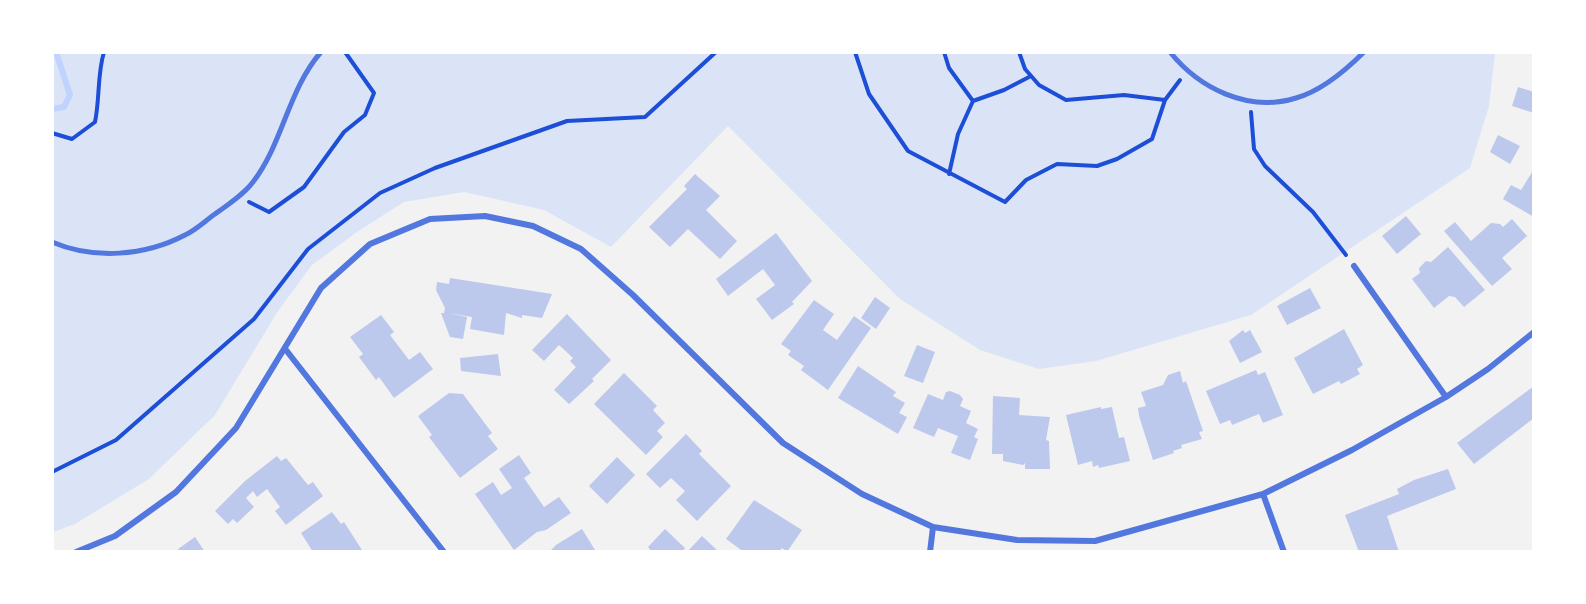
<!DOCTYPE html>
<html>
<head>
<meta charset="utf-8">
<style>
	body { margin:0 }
	#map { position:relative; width:1586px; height:604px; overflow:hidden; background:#f2f2f2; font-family:"Sofia Sans Condensed",sans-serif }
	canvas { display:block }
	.frame { position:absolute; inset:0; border:54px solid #fff; pointer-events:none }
</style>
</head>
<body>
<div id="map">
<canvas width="1586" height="604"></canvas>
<div class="frame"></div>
</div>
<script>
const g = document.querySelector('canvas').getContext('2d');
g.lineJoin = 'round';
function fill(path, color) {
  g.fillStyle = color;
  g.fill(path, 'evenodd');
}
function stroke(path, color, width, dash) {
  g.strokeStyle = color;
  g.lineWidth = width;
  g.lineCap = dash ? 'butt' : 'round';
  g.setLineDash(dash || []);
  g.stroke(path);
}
const green = new Path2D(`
	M53,53H1495L1489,106L1470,168L1251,315L1096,361L1039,369L980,350L900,299L728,126L611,247L544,210L464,192L404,202L357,232L312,265L278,311L215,415L149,479L75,524L53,532Z`);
const stream = new Path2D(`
	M52,109L64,107L70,95L56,52`);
const building = new Path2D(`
	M1518,87L1534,92V113L1512,106Z
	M1498,135L1520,146L1510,164L1490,152Z
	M1534,169V217L1503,199L1511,185L1521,190Z
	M695,174L720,196L706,210L737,241L720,259L688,229L670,247L649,227L687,189L684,186Z
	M1406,216L1421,234L1397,254L1382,236Z
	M1512,219L1527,236L1502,258L1512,269L1492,286L1444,231L1455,222L1471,241L1491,223L1500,224L1503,227Z
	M776,233L812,281L792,302L794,304L772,320L756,299L775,285L763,269L728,296L716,279Z
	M1448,247L1485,290L1464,307L1455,297L1449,296L1434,308L1412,279L1420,273L1419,268L1426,261L1431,262Z
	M450,278L552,294L542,318L522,315V318L506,313L504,335L470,329L472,317L448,313L467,317L463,339L450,337L441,313H444L445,308L436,290L437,282L449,284Z
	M1310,288L1321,308L1287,325L1277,306Z
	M875,297L890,308L876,329L861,318Z
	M814,300L834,314L823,330L837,340L854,316L871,328L828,390L801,370L804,366L788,355L791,351L781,344Z
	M567,314L611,360L592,379L594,381L569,404L554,390L576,367L570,361L573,358L559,345L544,361L532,350Z
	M381,315L394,332L390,335L409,360L420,352L433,369L394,398L379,377L376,380L359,357L363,354L350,337Z
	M1344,329L1363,365L1357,369L1360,374L1341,384L1339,381L1313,394L1294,358Z
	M1243,330L1245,333L1250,330L1262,352L1240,363L1229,341Z
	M917,345L935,352L923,383L904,376Z
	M498,354L501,376L461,371L460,358Z
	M858,366L896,392L893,396L905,403L899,413L907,417L898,434L838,398Z
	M1256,370L1258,375L1265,372L1283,415L1263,423L1259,414L1232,425L1230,420L1220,424L1206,391Z
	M1180,371L1183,383L1186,381L1203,431L1199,432L1202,439L1181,445L1182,448L1173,451L1174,453L1153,460L1139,416L1138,408L1146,406L1141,392L1163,385L1168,375Z
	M624,373L657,406L653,410L665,423L657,431L663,437L646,455L594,404Z
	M1534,386V418L1474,464L1457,443Z
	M950,391L960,395L963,399L960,406L971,411L966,423L978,429L974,437L978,439L970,460L951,453L958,436L938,428L934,437L913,428L928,394L943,400L946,392Z
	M449,393L463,394L492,433L488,436L498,449L460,478L429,437L432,435L418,416Z
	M993,396L1020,398L1019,415L1050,417L1046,440L1049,441L1050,469H1025V463L1023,465L1003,461V454H992Z
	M1101,407V409L1112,407L1119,438L1124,437L1130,461L1099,468L1098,465L1093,467L1092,461L1078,465L1066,415Z
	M686,434L702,451L699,454L731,486L697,521L676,500L685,491L671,478L660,488L646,474Z
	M519,455L531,473L524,478L544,507L559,497L571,513L546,530L537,532L514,550L475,494L493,482L501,495L512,488L499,469Z
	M277,456L281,461L286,458L308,485L313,482L323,496L286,525L275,511L280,507L267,489L257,497L253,491L246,498L254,507L237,523L233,519L228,524L215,511L245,481Z
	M617,457L635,475L607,504L589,486Z
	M1448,469L1456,489L1387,516L1399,552H1359L1345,515L1399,494L1397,489L1414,480Z
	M754,500L802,530L787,552L782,548L779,552H744L726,539Z
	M332,512L341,524L344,522L362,550L313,552L301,533Z
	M582,529L595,550L549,552L556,545Z
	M665,529L685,548L682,552H652L648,547Z
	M702,536L719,552H687Z
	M195,537L205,552H180L178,549Z`);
const path = new Path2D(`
	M855,52L869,94L908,151L1005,202L1026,180L1057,164L1097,166L1117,159L1152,139L1165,100L1180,80
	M944,52L949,68L973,101L1004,90L1031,76
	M1019,52L1025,69L1039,85L1066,100L1124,95L1165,100
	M1251,112L1254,149L1265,166L1313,212L1346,255
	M52,133L72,139L95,122C100,98 97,75 104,52
	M949,174L958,134L973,101
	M249,202L269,212L304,187L344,132L365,115L374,93L345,52
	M52,472L116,440L254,319L308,249L380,193L435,168L567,121L645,117L716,52`);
const pedestrian = new Path2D(`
	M1170,52C1199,88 1248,113 1296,98C1321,91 1346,70 1364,52
	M52,242C94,260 145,256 185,235C196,230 205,221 215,214C228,205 244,194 253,182C283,143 288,90 321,52`);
const minor = new Path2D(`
	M1354,266L1446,397
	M286,350L444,552
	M1263,494L1284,552
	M76,552L115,536L176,492L236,428L321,288L370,244L430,219L485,216L533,226L581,249L633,295L783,443L862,494L933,527L1017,540L1095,541L1263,494L1352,450L1446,397L1488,369L1534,332
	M930,552L933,527`);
fill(green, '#dbe4f7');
stroke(stream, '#bfd3fe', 6);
fill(building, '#bdc9ec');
stroke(path, '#1d4ed8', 4);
stroke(pedestrian, '#5277de', 5);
stroke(minor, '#5277de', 6);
</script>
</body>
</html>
